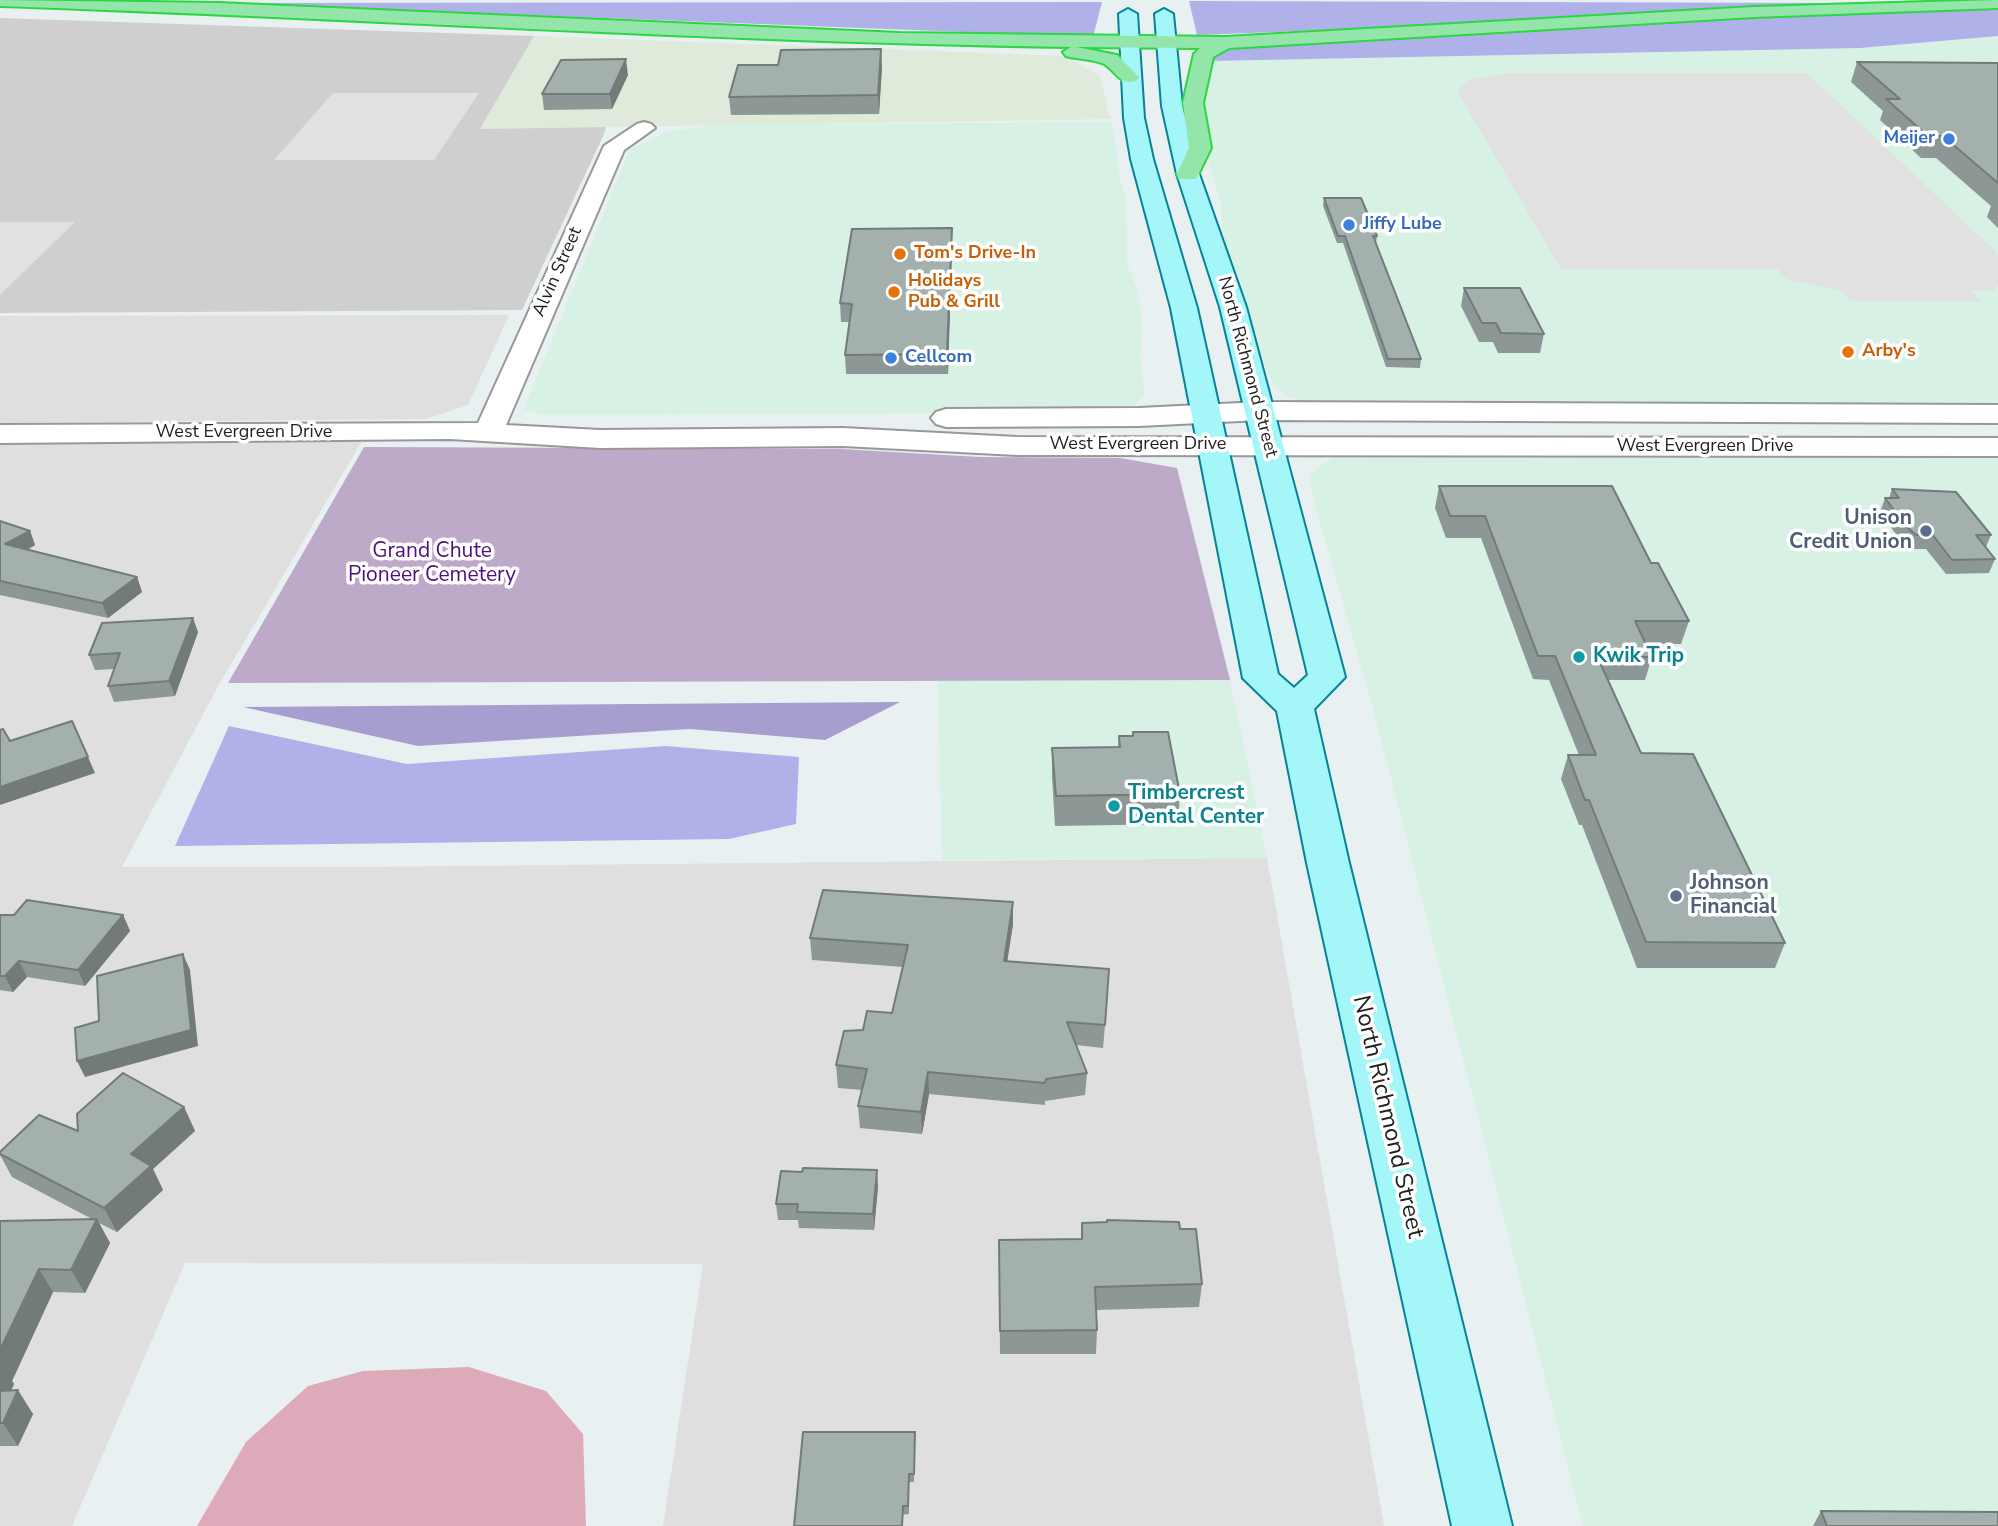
<!DOCTYPE html>
<html>
<head>
<meta charset="utf-8">
<style>
	body { margin:0 }
	canvas { display:block; background:#e8f0f1 }
</style>
</head>
<body>
<canvas width="1998" height="1526"></canvas>
<script>
const g = document.querySelector('canvas').getContext('2d');
g.lineJoin = 'round';
function fill(path, color) {
  g.fillStyle = color;
  g.fill(path, 'evenodd');
}
function stroke(path, color, width, dash) {
  g.strokeStyle = color;
  g.lineWidth = width;
  g.lineCap = dash ? 'butt' : 'round';
  g.setLineDash(dash || []);
  g.stroke(path);
}
function label(font, color, halo, rows, align = 'center') {
  g.font = font + ' "Nunito Sans",sans-serif';
  g.lineWidth = 7;
  g.setLineDash([]);
  g.textBaseline = 'middle';
  g.strokeStyle = halo;
  g.fillStyle = color;
  for (const [text, x, y, turn = 0] of rows) {
    g.save();
    g.translate(x, y);
    g.rotate((+turn || 0) * Math.PI / 180);
    g.textAlign = isNaN(turn) ? turn : align;
    if (halo) g.strokeText(text, 0, 0);
    g.fillText(text, 0, 0);
    g.restore();
  }
}
const residential = new Path2D(`
	M509,315L468,405L426,419L0,423V316Z
	M313,439L362,441L217,688L122,867H354L1267,858L1384,1526H663L703,1264L185,1263L72,1526H0V441Z`);
const commercial = new Path2D(`
	M1998,36V408L1315,403L1285,396L1277,389L1267,372L1254,337L1222,231L1221,204L1206,153L1199,110L1210,61L1860,48Z
	M1112,122L1120,179L1126,199L1127,264L1139,295L1142,330L1140,359L1145,395L1131,409L997,413L543,415L524,409L630,149L669,131L716,125Z
	M1430,453L1998,458V1526H1583L1374,712L1310,487L1311,475L1320,465L1335,458Z
	M1230,680L1267,858L942,860L938,681Z`);
const industrial = new Path2D(`
	M534,36L1065,56L1100,76L1110,119L480,129Z`);
const religious = new Path2D(`
	M0,18L534,36L480,129L606,127L604,134L522,310L0,313Z`);
const grass = new Path2D(`
	M1189,1L1832,3L1484,24L1197,35Z
	M1102,2L1093,37L218,3Z
	M1998,9V36L1860,48L1210,61L1214,54L1226,48L1870,12Z
	M229,726L407,764L666,746L799,757L796,824L729,839L175,846Z`);
const forest = new Path2D(`
	M900,702L825,740L690,729L418,746L243,707Z`);
const cemetery = new Path2D(`
	M364,447L841,449L980,457L1120,458L1177,468L1230,680L228,683Z`);
const parking = new Path2D(`
	M1510,73H1807L1995,251L1998,256V286L1992,291H1971L1981,301H1851L1841,291L1786,279L1777,269H1561L1457,91L1470,79Z
	M333,93H479L434,160H274Z
	M0,222H75L0,295Z`);
const water = new Path2D(`
	M469,1367L546,1391L583,1434L586,1526H197L246,1442L308,1386L363,1371Z`);
const minor = new Path2D(`
	M644,122L651,124L655,128L624,150L506,425L600,430L843,428L1017,437L1998,438V456L1017,455L843,446L600,448L450,439L0,443V425L478,423L604,146L637,124Z
	M1260,402L1998,405V423L1260,420L1139,426L946,427L936,424L931,418L936,412L946,409L1139,408Z`);
const major = new Path2D(`
	M1128,9L1137,14L1144,118L1153,159L1197,308L1278,674L1294,688L1308,675L1220,307L1177,174L1162,106L1155,14L1164,9L1173,14L1182,106L1199,174L1246,307L1345,677L1314,709L1349,863L1512,1526H1452L1307,863L1277,711L1243,678L1171,308L1131,159L1124,118L1119,14Z`);
const highway = new Path2D(`
	M0,0L218,3L900,33L1225,37L1754,7L1998,0V8L1754,17L1229,48L1213,57L1203,103L1211,148L1196,179H1180L1177,174L1189,148L1183,103L1194,54L1200,48L1076,47L1117,55L1139,77L1136,81C1118,86 1116,69 1102,63C1091,59 1077,59 1066,56L1063,52L1071,47C714,42 357,18 0,6Z`);
const wall = new Path2D(`
	M1857,62L1998,63V228L1987,217L1991,206L1936,158H1921L1880,120L1883,111L1851,82Z
	M882,67L879,114L731,115L729,97Z
	M628,75L612,109L544,110L542,94Z
	M1324,198L1377,236L1376,243L1421,359L1420,368L1386,367L1343,243H1337L1323,206Z
	M952,228L948,374H846L845,355L849,322H841L840,303Z
	M1464,288L1544,334L1540,353H1498L1493,342H1479L1461,306Z
	M1439,486L1651,563L1689,621L1681,644H1646L1652,657L1645,680H1607L1641,753L1785,943L1775,968H1637L1582,825H1579L1561,779L1568,755H1579L1549,680L1533,679L1481,538H1446L1435,508Z
	M1892,489L1991,535L1986,547L1995,559L1989,573L1946,574L1926,549H1910L1900,540L1880,512L1885,498H1889Z
	M0,521L30,531L35,545L27,550L137,577L142,592L108,618L0,595Z
	M198,632L175,696L114,702L108,686L114,669L95,670L89,655Z
	M1133,732L1180,794L1178,824L1055,826L1052,777V748L1118,747L1119,736H1132Z
	M1013,902V924L1007,961L1108,991L1103,1048L1076,1045L1087,1073L1085,1095L1045,1101V1105L929,1094L922,1134L860,1128L858,1106L862,1090L838,1088L836,1065L863,1030L892,1013L903,967L812,960L810,938Z
	M0,915H123L130,931L85,986L27,977L13,992L0,990Z
	M184,1107L195,1131L153,1169L163,1190L117,1232L99,1223L110,1243L85,1293L53,1292L12,1381L14,1384L11,1390L33,1414L18,1446H0V1221L92,1219L12,1177L0,1155V1152L78,1131Z
	M878,1186L874,1230L799,1228L798,1220H778L776,1204Z
	M1082,1223L1180,1229L1202,1284L1199,1307L1096,1310L1097,1330L1096,1354H1000L999,1240L1081,1239Z
	M915,1432L914,1482H909V1514L794,1526Z
	M1821,1511L1998,1526H1813Z`);
const shadedWall = new Path2D(`
	M881,49L882,67L879,114L878,95Z
	M626,59L628,75L612,109L610,94Z
	M952,228V246L948,374L947,354Z
	M30,531L35,545L11,559L5,544Z
	M137,577L142,592L108,618L102,603Z
	M193,618L198,632L175,696L169,681Z
	M88,757L95,773L0,805V787Z
	M1013,902V924L1004,983V961Z
	M123,915L130,931L85,986L78,970Z
	M183,954L190,970L198,1046L85,1077L77,1061Z
	M19,961L27,977L13,992L5,976Z
	M928,1072L929,1094L922,1134L921,1112Z
	M184,1107L195,1131L153,1169L163,1190L117,1232L104,1208L131,1154Z
	M877,1170L878,1186L874,1230L873,1214Z
	M97,1219L110,1243L85,1293L71,1270Z
	M39,1269L53,1292L12,1381L14,1384L0,1414V1350Z
	M18,1390L33,1414L18,1446L3,1423Z`);
const building = new Path2D(`
	M881,49L878,95L729,97L738,65H778L781,50Z
	M626,59L610,94H542L561,60Z
	M1857,62L1998,63V183L1943,136H1928L1886,99H1900Z
	M1324,198H1361L1377,236H1373L1421,359H1388L1345,236H1338Z
	M952,228L947,354L845,355L852,304L840,303L852,229Z
	M1464,288H1520L1544,334L1501,333L1496,323H1482Z
	M1439,486H1612L1651,563H1658L1689,621H1635L1652,657L1597,656L1641,753L1693,754L1785,943L1646,942L1589,800H1585L1568,755H1596L1555,656H1538L1485,516H1450Z
	M1892,489L1956,492L1991,535H1976L1995,559L1952,560L1932,534L1916,535L1906,526L1885,498H1899Z
	M0,521L30,531L5,544L137,577L102,603L0,581Z
	M193,618L169,681L108,686L120,653L89,655L102,623Z
	M72,721L88,757L0,787V730L3,729L10,741Z
	M1133,732H1168L1180,794L1056,796L1052,748L1120,747L1119,736H1133Z
	M823,890L1013,902L1004,961L1109,969L1105,1025L1067,1022L1087,1073L1046,1079L1045,1083L928,1072L921,1112L858,1106L867,1069L836,1065L844,1031L863,1030L867,1011L892,1013L908,945L810,938Z
	M27,900L123,915L78,970L19,961L5,976H0V915H14Z
	M183,954L191,1030L77,1061L75,1028L99,1021L97,976Z
	M123,1073L184,1107L131,1154L151,1166L104,1208L0,1154V1152L39,1115L78,1131L77,1114Z
	M803,1168L877,1170L873,1214L797,1212L798,1204H776L781,1171L802,1172Z
	M97,1219L71,1270L39,1269L0,1350V1221Z
	M1107,1220L1179,1222L1180,1229H1196L1202,1284L1095,1287L1097,1330L1000,1331L999,1240L1082,1239V1223L1107,1222Z
	M18,1390L3,1423H0V1391Z
	M803,1432H915L914,1474H909L908,1506H903L902,1526H794Z
	M1821,1511L1998,1512V1526H1827Z`);
const markers = [
	[1949,139,7,"#3f7fe0"],
	[1349,225,7,"#3f7fe0"],
	[900,254,7,"#e8710a"],
	[894,292,7,"#e8710a"],
	[1848,352,7,"#e8710a"],
	[891,358,7,"#3f7fe0"],
	[1926,531,7,"#5c6f8a"],
	[1579,657,7,"#0f9aa8"],
	[1114,806,7,"#0f9aa8"],
	[1676,896,7,"#5c6f8a"]
];
const farShopnames = [
	["Meijer",1935,139,"right"],
	["Jiffy Lube",1363,225],
	["Cellcom",905,358]
];
const farFoodnames = [
	["Tom's Drive-In",914,254],
	["Holidays",908,282],
	["Pub & Grill",908,303],
	["Arby's",1862,352]
];
const farStreetnames = [
	["Alvin Street",558,272,-66],
	["North Richmond Street",1247,367,75],
	["West Evergreen Drive",244,433],
	["West Evergreen Drive",1138,445],
	["West Evergreen Drive",1705,447]
];
const serviceNames = [
	["Unison",1912,519],
	["Credit Union",1912,543],
	["Johnson",1690,884,"left"],
	["Financial",1690,908,"left"]
];
const parkNames = [
	["Grand Chute",432,552],
	["Pioneer Cemetery",432,576]
];
const cultureNames = [
	["Kwik Trip",1593,657],
	["Timbercrest",1128,794],
	["Dental Center",1128,818]
];
const nearStreetnames = [
	["North Richmond Street",1387,1117,77]
];
fill(residential, '#dedfde');
fill(commercial, '#d8f1e5');
fill(industrial, '#dfeada');
fill(religious, '#cfcfcf');
fill(grass, '#b0b1e9');
fill(forest, '#a69ecf');
fill(cemetery, '#bdaac9');
fill(parking, '#e1e1e1');
fill(water, '#ddaab9');
stroke(minor, '#989898', 4);
stroke(major, '#058499', 4);
stroke(highway, '#2dd643', 4);
fill(minor, '#fff');
fill(major, '#a4f6f9');
fill(highway, '#93e5aa');
fill(wall, '#8c9796');
fill(shadedWall, '#727b7a');
fill(building, '#a3b0ae');
stroke(building, '#727b7a', 2);
for (const [x, y, r, color] of markers) {
  const dot = new Path2D();
  dot.arc(x, y, r, 0, 2 * Math.PI);
  g.fillStyle = color;
  g.fill(dot);
  stroke(dot, '#fff', 2.5);
}
label('bold 18px', '#366cbe', '#fff', farShopnames, 'left');
label('bold 18px', '#c56008', '#fff', farFoodnames, 'left');
label('18px', '#212121', '#fff', farStreetnames);
label('bold 21px', '#4e5e75', '#fff', serviceNames, 'right');
label('21px', '#4d0f7e', '#fff', parkNames);
label('bold 21px', '#0d838f', '#fff', cultureNames, 'left');
label('24px', '#212121', '#fff', nearStreetnames);
</script>
</body>
</html>
